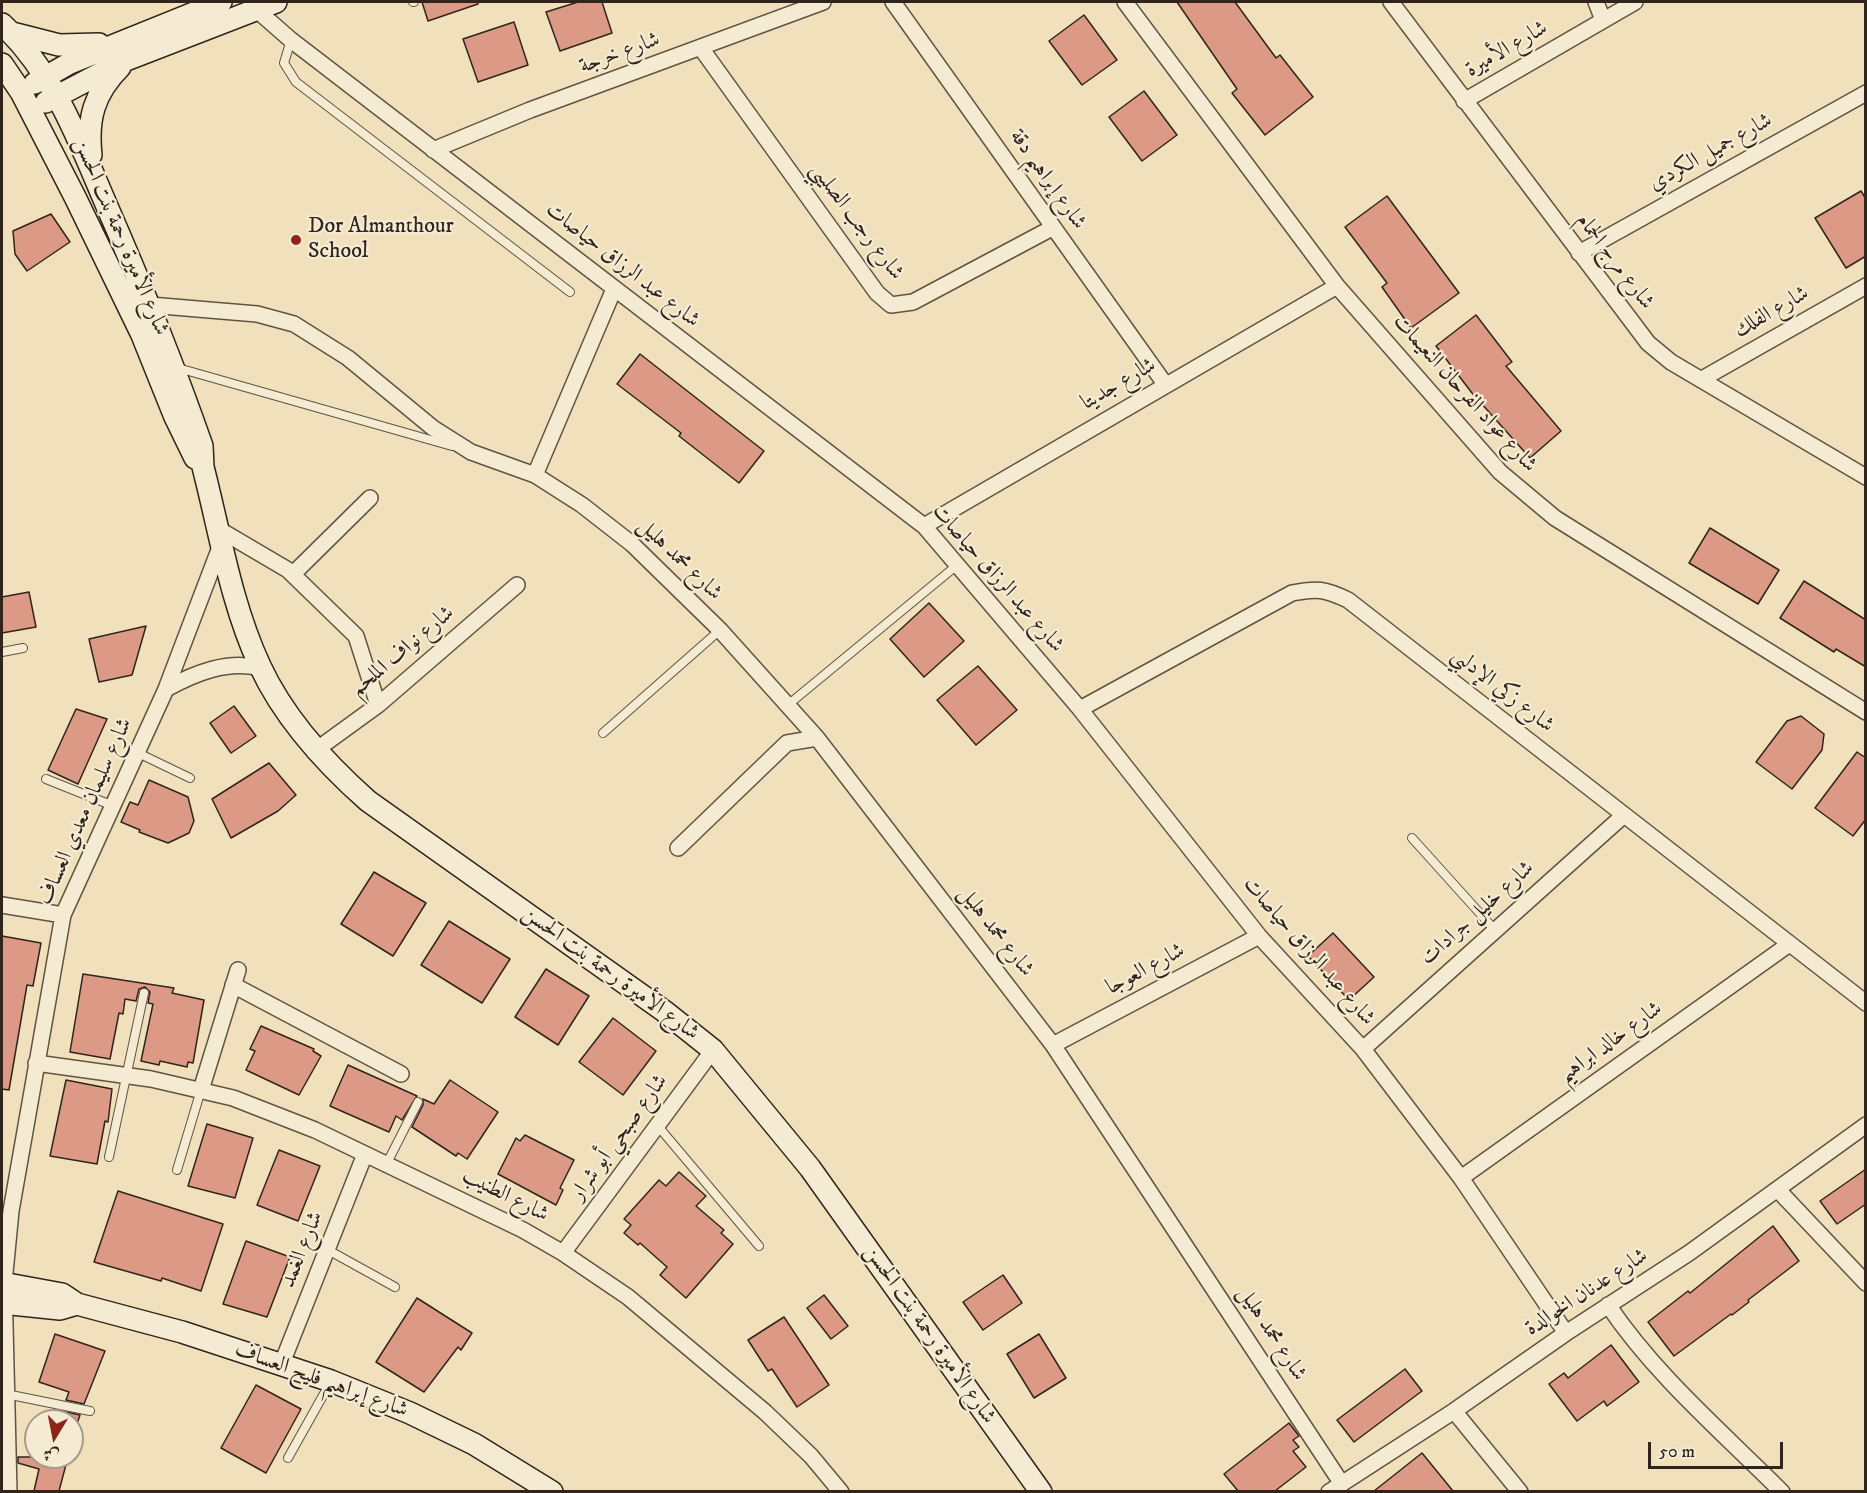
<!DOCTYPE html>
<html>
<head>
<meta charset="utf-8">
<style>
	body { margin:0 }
	#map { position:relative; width:1867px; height:1493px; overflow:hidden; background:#f0e0bb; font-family:"IM FELL DW Pica",Amiri,serif }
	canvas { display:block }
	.frame { position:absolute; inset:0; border:3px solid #30241d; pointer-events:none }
	.north { position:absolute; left:24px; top:1409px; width:60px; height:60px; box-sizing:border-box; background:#f5ebd3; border:2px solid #a69b8a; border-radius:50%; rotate:190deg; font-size:16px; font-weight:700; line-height:24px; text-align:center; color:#30241d }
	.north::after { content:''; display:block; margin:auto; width:21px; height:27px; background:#8f2418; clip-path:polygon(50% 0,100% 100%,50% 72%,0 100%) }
	.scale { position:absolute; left:1648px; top:1442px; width:135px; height:27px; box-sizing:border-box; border:3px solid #30241d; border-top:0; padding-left:8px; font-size:18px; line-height:21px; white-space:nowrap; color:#30241d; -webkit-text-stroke:4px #f5ebd3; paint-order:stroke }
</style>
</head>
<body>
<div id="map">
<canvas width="1867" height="1493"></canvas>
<div class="frame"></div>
<div class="north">ش</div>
<div class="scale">50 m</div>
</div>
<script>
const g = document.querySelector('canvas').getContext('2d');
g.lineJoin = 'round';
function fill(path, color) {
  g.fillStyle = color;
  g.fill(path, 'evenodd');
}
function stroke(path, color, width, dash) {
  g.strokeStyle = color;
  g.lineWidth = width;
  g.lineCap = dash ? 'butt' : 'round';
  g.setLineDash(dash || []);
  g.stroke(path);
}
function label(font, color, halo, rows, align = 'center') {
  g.font = font + ' "IM FELL DW Pica",Amiri,serif';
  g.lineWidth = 4.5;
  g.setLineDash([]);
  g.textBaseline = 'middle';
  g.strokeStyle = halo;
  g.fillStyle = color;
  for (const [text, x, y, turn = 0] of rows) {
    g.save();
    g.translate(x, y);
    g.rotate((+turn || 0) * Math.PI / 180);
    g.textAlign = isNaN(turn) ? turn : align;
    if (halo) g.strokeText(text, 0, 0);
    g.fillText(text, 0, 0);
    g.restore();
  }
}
const building = new Path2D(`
	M422,2H478V4L428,21Z
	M578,2H602L612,33L560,51L546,12Z
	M1177,2H1235L1276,58L1280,55L1313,97L1265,135L1232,93L1237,89Z
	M1084,15L1117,60L1082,85L1049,41Z
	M514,22L528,65L478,82L463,39Z
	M1144,91L1177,135L1142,161L1109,117Z
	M1861,191L1866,199V256L1846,268L1815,218Z
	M1387,196L1459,293L1411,328L1382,287L1387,283L1345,227Z
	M51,214L70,242L27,271L15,254L13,231Z
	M1476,315L1512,362L1506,366L1561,431L1530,458L1472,393L1436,346Z
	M640,354L764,451L739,483L679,436L681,433L617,384Z
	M1710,528L1779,570L1758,604L1689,563Z
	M1804,581L1866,620V667L1836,649L1834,652L1780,618Z
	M29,592L36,627L2,633V597Z
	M929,603L964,641L924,677L890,639Z
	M146,626L132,675L99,682L89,639Z
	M978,666L1017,710L976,745L937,700Z
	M234,706L256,736L231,753L210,723Z
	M76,709L107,719L78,784L48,770Z
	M1801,716L1824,734L1822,750L1792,789L1756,762L1787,721Z
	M1857,752L1866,758V819L1853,836L1815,808Z
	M269,763L296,795L278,811L231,838L212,799Z
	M149,780L188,797L194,821L189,833L168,843L139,832L140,830L121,822L130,802L138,805Z
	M374,872L426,903L393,956L341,924Z
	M449,921L510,959L482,1003L421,965Z
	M1333,933L1374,977L1349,1000L1308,956Z
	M2,936L41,943L33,986L27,985L9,1090L2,1089Z
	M546,969L589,996L558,1045L515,1017Z
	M83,974L174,988L172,993L204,1000L193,1063L188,1062L187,1067L160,1061L159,1065L141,1061L153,1004L148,1003L150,992L145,987L139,989L136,1001L125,999L123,1014L119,1013L110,1059L70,1052Z
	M613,1018L656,1051L623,1095L579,1062Z
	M261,1026L314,1049L313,1051L321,1056L299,1095L246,1070L255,1051L250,1049Z
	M348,1065L417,1096L402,1120L396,1116L389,1132L330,1106Z
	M66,1080L112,1089L108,1122L105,1121L97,1164L50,1156Z
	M450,1080L498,1112L467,1159L458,1153L456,1156L412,1127L423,1105V1099L434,1104Z
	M207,1124L253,1138L235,1198L188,1186Z
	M525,1135L574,1160L560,1188L563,1190L556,1205L498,1174L516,1138L520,1141Z
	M279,1150L320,1166L298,1221L257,1205Z
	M1866,1169V1204L1837,1224L1820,1201Z
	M679,1172L706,1196L696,1206L724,1230L721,1233L733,1244L686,1298L660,1275L667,1267L640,1243L638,1245L624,1233L631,1225L624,1219L659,1180L666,1186Z
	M118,1191L223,1224L201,1291L162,1278L161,1281L94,1262Z
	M1773,1226L1799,1261L1748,1300L1749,1302L1732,1315L1731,1314L1674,1356L1648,1322L1688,1291L1690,1293Z
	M246,1241L290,1257L267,1317L223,1304Z
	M1003,1275L1022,1303L983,1330L963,1302Z
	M824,1295L848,1326L831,1339L807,1308Z
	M417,1298L472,1333L461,1350L458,1347L424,1392L376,1362Z
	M784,1317L829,1385L797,1407L772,1369L768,1371L748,1340Z
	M55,1334L105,1351L84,1404L66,1400L69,1392L39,1382Z
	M1039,1334L1066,1378L1034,1398L1007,1354Z
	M1611,1345L1639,1382L1607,1406L1604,1401L1577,1421L1549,1384L1564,1373L1568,1378Z
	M1405,1369L1422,1391L1354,1442L1337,1420Z
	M256,1385L301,1409L266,1473L221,1448Z
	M62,1411L80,1415L78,1421H59Z
	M1289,1423L1299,1436L1293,1440L1299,1447L1293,1451L1306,1467L1275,1491H1238L1224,1474Z
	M1422,1453L1453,1491H1374Z
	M18,1457H68L59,1491H34L39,1469L18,1463Z`);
const lane = new Path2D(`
	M413,2H414
	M291,40L284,63L296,82L570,292
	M178,368L452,446
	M2,652L23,648
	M789,704L956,566
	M603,733L720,630
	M136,752L190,778
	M46,779L111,805
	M1412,838L1494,929
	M657,1125L759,1246
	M109,1157L144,993
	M387,1163L418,1102
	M177,1170L201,1090
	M328,1250L395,1287
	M6,1394L90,1411
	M288,1458L330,1383`);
const street = new Path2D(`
	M893,2L1165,384
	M1125,2L1337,286L1500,472L1555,518L1866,712
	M1391,2L1648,343L1671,362L1866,477
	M1596,2L1603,20
	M251,5L291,40L924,526L1080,709L1259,936L1363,1049L1461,1178L1566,1333
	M701,48L877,293L891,305L913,302L1052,228
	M1464,101L1635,2
	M433,150L530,110L823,2
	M1579,253L1866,93
	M150,305L257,314L294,324L348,358L433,428L471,452L535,475L582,505L632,544L720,630L817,738L1053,1045L1342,1484
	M1702,379L1866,286
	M535,475L614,289
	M924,526L1337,286
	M220,530L288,570L356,636L378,705
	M293,574L370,498
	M166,689C195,673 227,660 260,668
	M1080,709L1292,593C1317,588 1325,589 1348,600L1866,1003
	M316,750L378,705L517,585
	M678,848L787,743L817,738
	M2,905L63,915
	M233,985L401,1074
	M1053,1045L1259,936
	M1363,1049L1624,815
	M36,1063L151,1079L233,1098L315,1130L523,1230L563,1253L628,1297L765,1412L811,1456L841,1492
	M201,1090L238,970
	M1461,1178L1788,945
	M1778,1190L1866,1283
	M563,1253L713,1050
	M1608,1305C1656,1376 1722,1432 1782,1492
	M282,1363L365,1154
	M1454,1411L1520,1492
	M9,1492L4,1283L11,1211L63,915L166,689L222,542
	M1329,1492L1454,1411L1566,1333L1689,1253L1866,1125`);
const secondary = new Path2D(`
	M2,24C54,73 78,139 106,204C141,284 173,363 202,446L203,467C220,533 231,604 260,666C284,718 325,763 368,801L664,1011L713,1050L810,1168L1041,1492
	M12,33L59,45L99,44
	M2,64L21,92L75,197L142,335L175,417L195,458
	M35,83L70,63L221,2
	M46,102L126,60L276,2
	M91,155C87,119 94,93 120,67
	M2,1283L62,1294L77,1304L182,1332L331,1381L410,1413L474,1444L552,1492
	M2,1303L60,1309L77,1304`);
const markers = [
	[296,240,6,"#8f2418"]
];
const streetNames = [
	["شارع الأميرة",1507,50,-30],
	["شارع خرجة",620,54,-20],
	["شارع جميل الكردي",1711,153,-29],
	["شارع إبراهيم دقة",1047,180,55],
	["شارع رجب الصليبي",856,222,53],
	["شارع الأميرة رحمة بنت الحسن",120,237,67],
	["شارع مرج الحمام",1614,262,53],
	["شارع عبد الرزاق حياصات",622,266,38],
	["شارع الفلك",1772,313,-30],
	["شارع جديتا",1119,385,-30],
	["شارع عواد الفرحان النعيمات",1464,394,48],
	["شارع محمد هليل",679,560,44],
	["شارع عبد الرزاق حياصات",997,579,49],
	["شارع نواف الملحم",403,652,-40],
	["شارع زكي الإدلبي",1502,691,38],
	["شارع سليمان معدي العساف",86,812,-66],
	["شارع خليل جرادات",1478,914,-42],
	["شارع محمد هليل",995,932,52],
	["شارع عبد الرزاق حياصات",1308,952,49],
	["شارع العوجا",1146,970,-28],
	["شارع الأميرة رحمة بنت الحسن",610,974,36],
	["شارع خالد ابراهيم",1611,1043,-36],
	["شارع صبحي أبو شرار",620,1138,-54],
	["شارع الطنيب",505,1196,27],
	["شارع الغمد",303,1250,-68],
	["شارع عدنان الخوالدة",1587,1293,-33],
	["شارع محمد هليل",1271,1334,57],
	["شارع الأميرة رحمة بنت الحسن",929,1335,55],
	["شارع إبراهيم فليح العساف",321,1381,20]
];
const poiNames = [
	["Dor Almanthour",308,227],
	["School",308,252]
];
fill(building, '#dc9986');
stroke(building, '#30241d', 1.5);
stroke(lane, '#605344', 10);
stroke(street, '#605344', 18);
stroke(secondary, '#30241d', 24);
stroke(lane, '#f5ebd3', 8);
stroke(street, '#f5ebd3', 15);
stroke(secondary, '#f5ebd3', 21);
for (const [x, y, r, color] of markers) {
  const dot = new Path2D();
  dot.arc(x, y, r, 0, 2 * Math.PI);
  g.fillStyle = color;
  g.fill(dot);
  stroke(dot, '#f5ebd3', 2);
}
label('22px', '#30241d', '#f5ebd3', streetNames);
label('22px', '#30241d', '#f5ebd3', poiNames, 'left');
</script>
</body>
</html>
